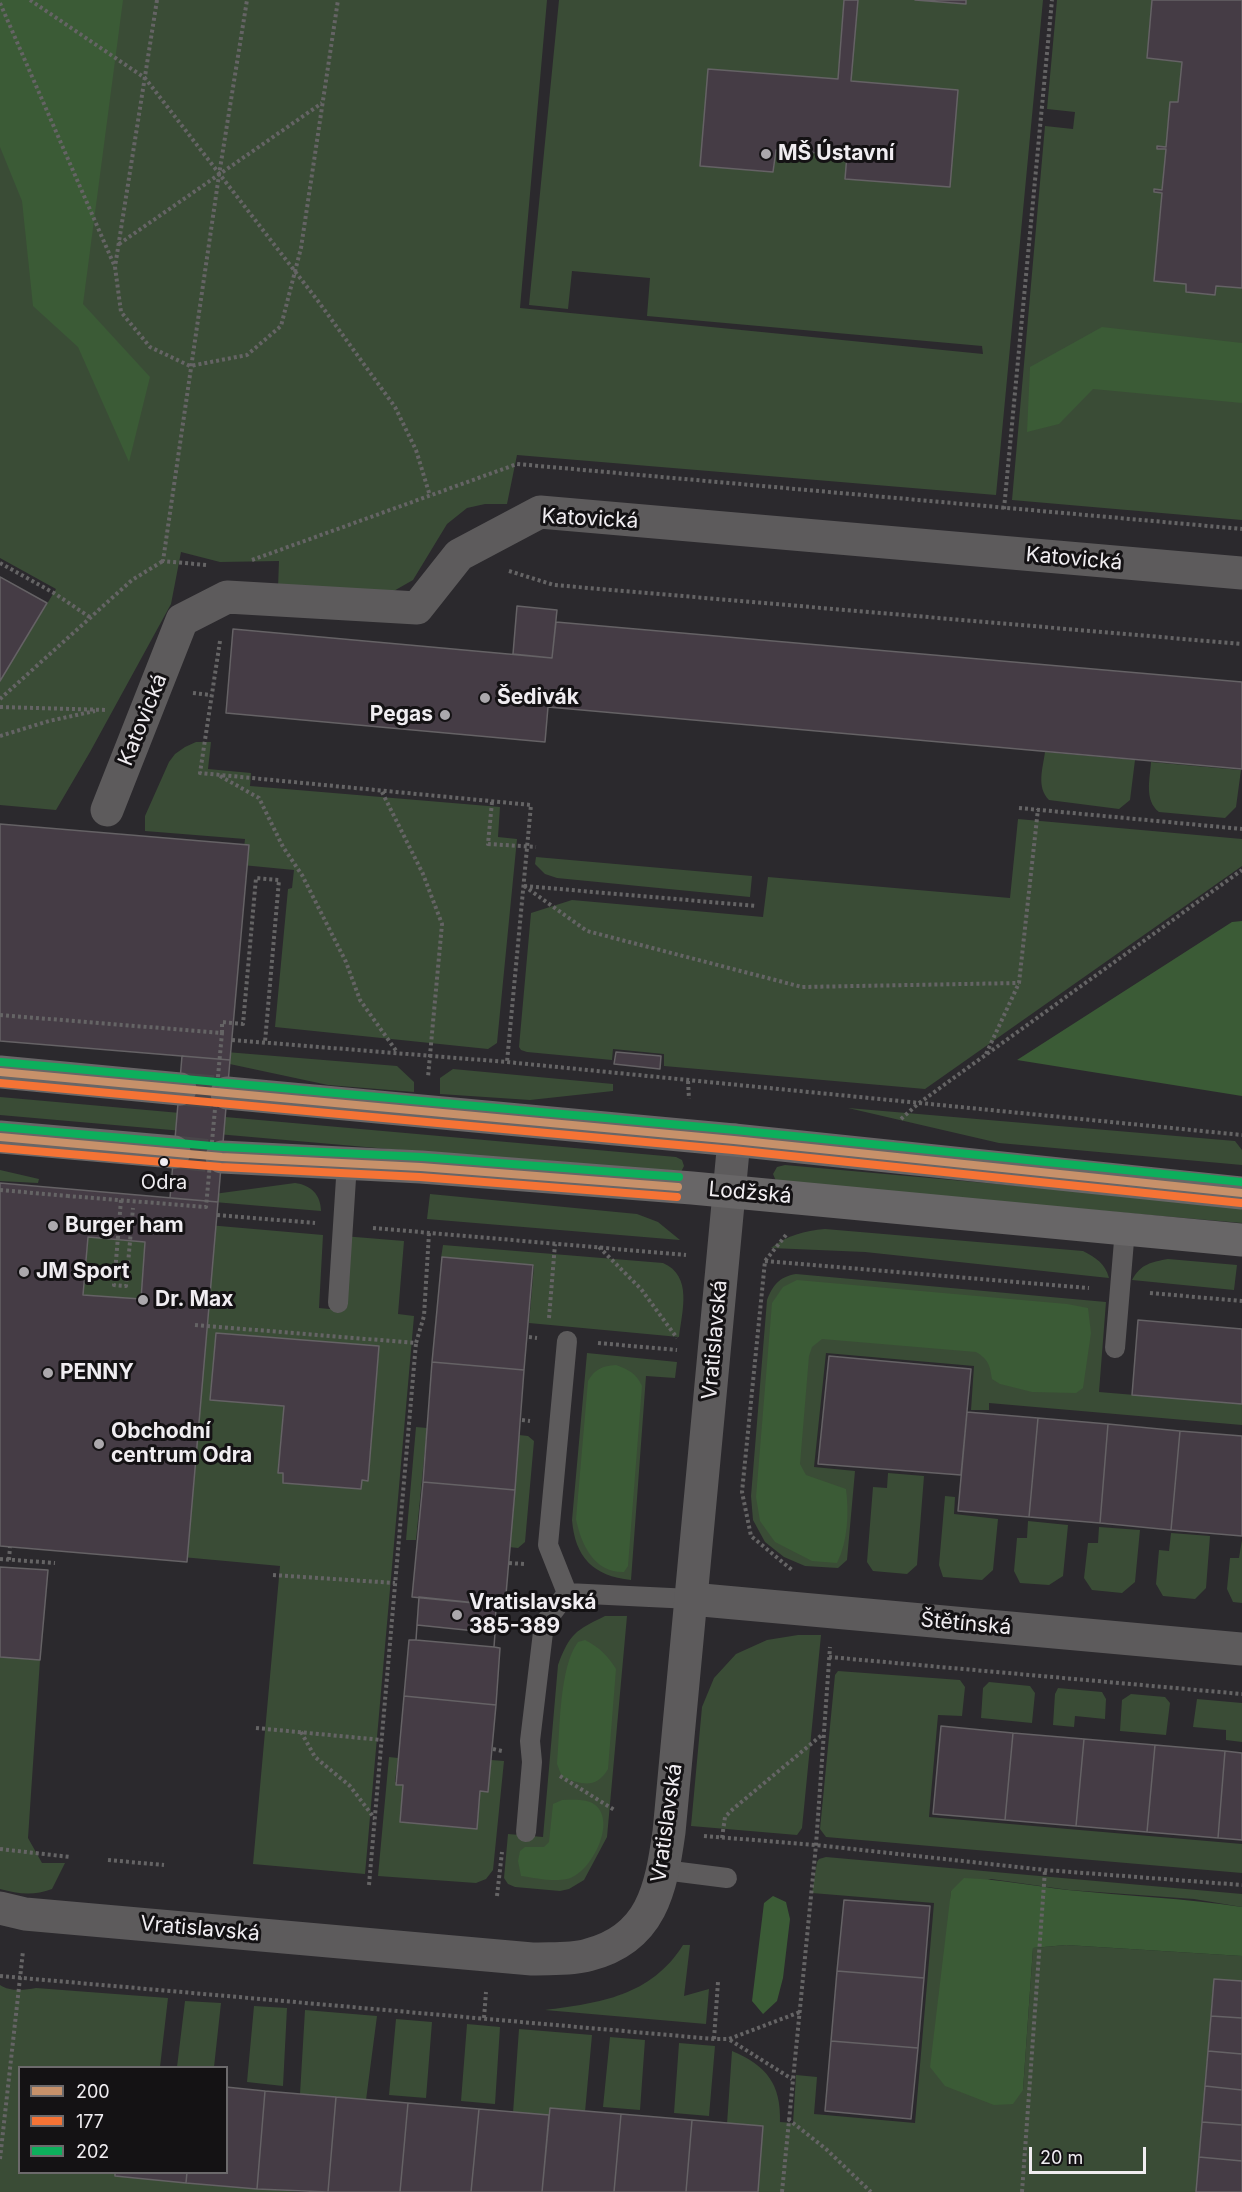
<!DOCTYPE html>
<html>
<head>
<meta charset="utf-8">
<style>
	body { margin:0 }
	#map { position:relative; width:1242px; height:2192px; overflow:hidden; background:#2b292d; font-family:Inter,sans-serif }
	canvas { display:block }
	.legend { position:absolute; left:18px; top:2066px; width:210px; height:108px; box-sizing:border-box; background:#141214; border:2px solid #6c6a6c; margin:0; padding:8px 10px; list-style:none; font-size:18px; color:#f0edf1 }
	.legend li { display:flex; align-items:center; gap:12px; height:30px }
	.legend b { width:30px; border:2px solid #6c6a6c }
	.scale { position:absolute; left:1029px; top:2147px; width:117px; height:27px; box-sizing:border-box; border:3px solid #f0edf1; border-top:0; padding-left:8px; font-size:18px; line-height:21px; white-space:nowrap; color:#f0edf1; -webkit-text-stroke:4px #141214; paint-order:stroke }
</style>
</head>
<body>
<div id="map">
<canvas width="1242" height="2192"></canvas>
<ul class="legend">
<li><b style="height:8px;background:#c7916a"></b>200</li>
<li><b style="height:8px;background:#f57335"></b>177</li>
<li><b style="height:8px;background:#0daf5c"></b>202</li>
</ul>
<div class="scale">20 m</div>
</div>
<script>
const g = document.querySelector('canvas').getContext('2d');
g.lineJoin = 'round';
function fill(path, color) {
  g.fillStyle = color;
  g.fill(path, 'evenodd');
}
function stroke(path, color, width, dash) {
  g.strokeStyle = color;
  g.lineWidth = width;
  g.lineCap = dash ? 'butt' : 'round';
  g.setLineDash(dash || []);
  g.stroke(path);
}
function label(font, color, halo, rows, align = 'center') {
  g.font = font + ' Inter,sans-serif';
  g.lineWidth = 6;
  g.setLineDash([]);
  g.textBaseline = 'middle';
  g.strokeStyle = halo;
  g.fillStyle = color;
  for (const [text, x, y, turn = 0] of rows) {
    g.save();
    g.translate(x, y);
    g.rotate((+turn || 0) * Math.PI / 180);
    g.textAlign = isNaN(turn) ? turn : align;
    if (halo) g.strokeText(text, 0, 0);
    g.fillText(text, 0, 0);
    g.restore();
  }
}
const green = new Path2D(`
	M0,0H547L520,308L983,354L982,346L647,316L650,278L572,271L568,309L529,305L559,0H844L838,79L700,166L773,172L776,150L847,155L846,179L949,187L851,81L858,0H915L965,4L966,0H1043L996,495L517,455L507,504H485L467,508L447,524L413,580L392,592L278,588L279,561L220,562L181,552L171,604L90,752L56,810L0,805V681L56,589L0,558Z
	M1057,0H1152L1147,58L1182,62L1178,102H1170L1166,147L1158,146V149H1166L1162,190L1154,189V192L1162,193L1154,281L1186,284V292L1215,295L1216,286L1242,288V520L1012,500L1045,126L1073,129L1075,112L1047,109Z
	M196,742H211L208,769L251,773L250,786L500,807L498,837L517,839L497,1043L488,1049L275,1027L288,889L292,888L294,870L242,865L245,839L145,831V816L169,762L175,754L185,747Z
	M1045,752L1135,760L1130,800L1119,809L1049,800C1036,787 1043,768 1045,752Z
	M1151,762L1241,770L1236,807L1225,818L1159,812C1144,800 1150,779 1151,762Z
	M1018,819L1242,839V866L925,1089L664,1066V1054L613,1049L612,1060L527,1052L521,1050L519,1047L531,913L572,900L763,917L768,877L1010,898Z
	M536,857L752,876L750,897L557,878L545,874L535,864Z
	M226,1052L397,1066L414,1082V1092L328,1085L225,1063Z
	M453,1069L613,1084V1091L530,1100L440,1094V1078Z
	M0,1097L676,1157L682,1160L684,1166L681,1172L674,1174L0,1115Z
	M848,1108L1235,1141L1242,1150V1165L999,1143Z
	M785,1165L1242,1206V1223L782,1183L776,1181L773,1174L777,1167Z
	M0,1170L39,1179L38,1183L0,1181Z
	M295,1183C311,1185 321,1195 321,1211L214,1202V1194Z
	M430,1194L637,1214L658,1222L680,1240L427,1219Z
	M208,1225L323,1235L319,1308L340,1310L343,1236L404,1241L398,1314L414,1316L365,1874L253,1864L280,1566L182,1557ZM216,1333L379,1347L368,1480H362L361,1489L283,1483V1473H278L284,1406L210,1400Z
	M825,1229L1083,1251C1096,1258 1105,1263 1109,1278L865,1252L771,1248C788,1235 804,1231 825,1229Z
	M88,1237L145,1242L141,1299L83,1295Z
	M443,1245L663,1263C693,1276 682,1311 679,1337L529,1323L534,1266L441,1258Z
	M1168,1259L1237,1265L1234,1290L1132,1280C1140,1264 1152,1262 1168,1259Z
	M796,1274L1106,1302L1099,1392L1242,1404V1425L989,1403V1410H971L974,1366L826,1353L814,1467L855,1471L847,1560L838,1568L805,1566L784,1557L765,1542L753,1520L751,1496L767,1300C773,1285 779,1277 796,1274Z
	M587,1353L677,1362L675,1378L646,1376L631,1580C593,1576 575,1557 572,1520Z
	M416,1427L427,1428L416,1540H406Z
	M519,1435L528,1436L534,1441L525,1542L518,1548L509,1547Z
	M888,1473L924,1476L917,1565L907,1574L873,1571L867,1562L873,1487L887,1488Z
	M945,1496L955,1497L954,1514L998,1519L993,1570L982,1580L943,1577L939,1565Z
	M1028,1521L1068,1525L1063,1576L1049,1585L1020,1583L1014,1571L1017,1538H1027Z
	M1099,1527L1140,1530L1135,1582L1122,1593L1092,1590L1084,1578L1088,1543H1098Z
	M1171,1533L1210,1536L1206,1588L1195,1599L1163,1596L1156,1584L1159,1550L1169,1551Z
	M1242,1540V1603L1233,1602L1227,1589L1230,1558H1239Z
	M605,1616H627L607,1837L584,1880L569,1889L560,1891L515,1887L508,1884L504,1878L508,1834L543,1837L558,1665C570,1633 575,1631 605,1616Z
	M798,1635H821L802,1828L797,1835L691,1826L702,1707L714,1678L736,1654L767,1640Z
	M0,1657L40,1660L28,1838L42,1863H65L52,1889C34,1896 18,1894 0,1889Z
	M838,1671L960,1680L965,1687L962,1716L938,1715L929,1817L1242,1844V1873L826,1837L820,1829L835,1675Z
	M989,1682L1030,1686L1035,1693L1032,1723L981,1718L983,1688Z
	M1058,1688L1102,1692L1106,1699L1105,1719L1075,1716L1074,1727L1053,1725L1055,1694Z
	M1131,1694L1165,1697L1170,1703L1166,1735L1120,1731L1122,1700Z
	M1197,1699L1242,1703V1742L1226,1740V1730L1193,1727Z
	M389,1757L398,1758L395,1782L403,1783L400,1822L477,1829L480,1790L491,1760L504,1761L493,1870L486,1879L476,1883L378,1876Z
	M826,1857L1242,1894V1907L1194,1899L1069,1890L991,1879L951,1891L950,1905L1023,2090L1033,1948L1066,1945L1242,1956V1982L1214,1979L1196,2192H756L727,2124L732,2051C767,2066 781,2084 780,2122L793,2123L796,2075L817,2077L814,2114L915,2123L934,1903L812,1893L817,1862L819,1859Z
	M683,1945H690L684,1996L709,1989L706,2024L545,2010C600,2003 651,1996 683,1945Z
	M0,1985C10,1992 25,1990 36,1988L168,1998L160,2067L20,2068V2172L115,2173V2176L299,2192H0Z
	M185,2001L221,2003L214,2067H177Z
	M254,2006L287,2008L283,2086L247,2082Z
	M305,2010L377,2016L366,2100L300,2094Z
	M396,2019L432,2022L426,2098L389,2095Z
	M467,2024L500,2027L495,2104L461,2101Z
	M519,2029L592,2035L585,2112L550,2109L549,2116L513,2113Z
	M610,2037L645,2040L640,2110L603,2107Z
	M679,2043L715,2046L709,2116L674,2113Z`);
const forest = new Path2D(`
	M0,0H123L83,304L150,377L129,462L78,347L33,306L22,201L0,147Z
	M1102,327L1242,343V403L1093,389L1059,424L1027,432L1030,367Z
	M1242,921V1096L1017,1060L1232,922Z
	M797,1280L1067,1304L1088,1308L1091,1333L1083,1388L1076,1393L1032,1392L1000,1384L992,1379C990,1365 988,1359 976,1352L822,1339L812,1347L809,1356L800,1464L806,1475L846,1489C849,1513 848,1541 837,1563L812,1561L775,1542L760,1521L756,1497L772,1303L783,1287Z
	M616,1365C629,1370 636,1373 642,1386L628,1566L624,1572C594,1573 581,1544 576,1519L588,1381C595,1369 602,1366 616,1365Z
	M585,1640C599,1647 608,1656 616,1669L608,1769C596,1790 581,1784 562,1777L557,1764C560,1731 559,1667 578,1642Z
	M562,1800C571,1800 581,1799 590,1802C621,1815 592,1874 567,1879C553,1882 535,1878 521,1876L518,1861L520,1851L525,1847H544L549,1842L553,1804Z
	M964,1878C999,1879 1033,1886 1068,1890C1126,1896 1184,1898 1242,1907V1956L1066,1945L1033,1948L1023,2090L1013,2104L994,2105L945,2086L930,2067L951,1891Z
	M773,1896L786,1902L790,1919L783,1978L777,2001L763,2014L752,2001L764,1903Z`);
const building = new Path2D(`
	M844,0H858L851,81L958,90L950,187L845,179L847,155L776,150L773,172L700,166L708,69L838,79Z
	M915,0H966V4Z
	M1152,0H1242V288L1216,286L1215,295L1186,292V284L1154,281L1162,193L1154,192V189L1162,190L1166,149H1157V146L1166,147L1170,102H1178L1182,62L1147,58Z
	M0,577L47,603L0,681Z
	M517,606L557,610L552,658L513,654Z
	M556,622L1242,682V769L548,707L545,742L226,713L233,629L552,658Z
	M0,824L249,845L230,1060L0,1041Z
	M616,1052L661,1056L660,1069L614,1064Z
	M182,1056L230,1060L218,1202L170,1198Z
	M0,1183L218,1202L187,1562L0,1546ZM88,1237L145,1242L141,1299L83,1295Z
	M442,1257L533,1265L524,1370L432,1362Z
	M1138,1320L1242,1329V1404L1132,1395Z
	M216,1333L379,1346L368,1481L362,1480L361,1489L283,1483V1473H278L284,1406L210,1400Z
	M829,1356L971,1369L961,1475L818,1464Z
	M432,1362L524,1370L515,1490L423,1482Z
	M967,1412L1038,1418L1029,1517L958,1511Z
	M1038,1418L1108,1424L1100,1523L1029,1517Z
	M1108,1424L1180,1431L1171,1530L1100,1523Z
	M1180,1431L1242,1436V1536L1171,1530Z
	M423,1482L515,1490L505,1606L412,1597Z
	M0,1567L48,1570L40,1660L0,1657Z
	M419,1597L496,1605L495,1633L417,1625Z
	M417,1625L495,1633L494,1647L500,1648L496,1705L404,1696L409,1640H416Z
	M417,1625L495,1633L494,1647L416,1640Z
	M404,1696L496,1705L488,1792L480,1791L477,1829L400,1822L403,1785H396Z
	M941,1726L1013,1733L1005,1820L933,1814Z
	M1013,1733L1084,1739L1076,1826L1005,1820Z
	M1084,1739L1155,1745L1147,1832L1076,1826Z
	M1155,1745L1225,1751L1218,1838L1147,1832Z
	M1225,1751L1242,1753V1840L1218,1838Z
	M844,1900L930,1906L924,1978L837,1971Z
	M837,1971L924,1978L918,2048L831,2041Z
	M1214,1979L1242,1981V2018L1211,2016Z
	M1211,2016L1242,2018V2054L1208,2051Z
	M831,2041L918,2048L911,2119L825,2111Z
	M1208,2051L1242,2054V2090L1205,2086Z
	M1205,2086L1242,2090V2125L1202,2122Z
	M226,2087L265,2091L257,2189L186,2183L187,2172H226Z
	M265,2091L336,2097L328,2192L257,2189Z
	M336,2097L408,2103L400,2192H328Z
	M408,2103L479,2109L471,2192H400Z
	M550,2108L621,2114L614,2192H542Z
	M479,2109L549,2115L542,2192H471Z
	M621,2114L692,2120L686,2192H614Z
	M692,2120L763,2126L758,2192H686Z
	M1202,2122L1242,2125V2161L1199,2157Z
	M1199,2157L1242,2161V2192H1196Z
	M115,2172H187L186,2183L115,2176Z`);
const secondaryTunnel = new Path2D(`
	M180,1089L227,1093
	M174,1152L222,1157`);
const path = new Path2D(`
	M30,0L145,78L318,301L395,407L416,450L430,496
	M157,0L115,267L121,312L150,347L190,366L247,355L281,326L301,248L338,0
	M0,3L115,267
	M119,244L322,103
	M1004,509L1052,0
	M252,560L517,464L1242,529
	M0,563L54,593L91,618
	M206,565L163,561L219,175L247,0
	M509,571L554,585L1242,644
	M220,641L200,773L531,805L507,1062
	M193,693L211,695
	M0,699L132,580L163,561
	M0,707L107,710
	M0,736L49,721L95,711
	M220,776L259,798L283,847L302,875L346,962L360,1000L397,1052
	M382,792L423,874L442,924L428,1077
	M492,802L488,844L536,847
	M1019,808L1242,829
	M524,886L587,931L802,987L1019,983
	M524,886L757,906
	M222,1033V1022L243,1024L256,878L279,880L265,1042
	M232,1040L507,1062L1242,1135
	M986,1054L1019,983L1038,809
	M688,1081L689,1099
	M901,1119L919,1103L1242,870
	M0,1190L68,1196
	M121,1200L114,1285L126,1286L133,1208
	M217,1215L315,1223
	M373,1228L686,1255
	M786,1235L765,1261L742,1492L751,1536L792,1570
	M599,1247L641,1289L677,1338
	M765,1261L1089,1288
	M1150,1293L1242,1301
	M549,1318L555,1244
	M195,1325L416,1343L424,1316L429,1233
	M529,1337L537,1338
	M598,1343L677,1350
	M522,1420L530,1421
	M0,1559L55,1563
	M9,1560L10,1547
	M509,1563L524,1564
	M273,1575L395,1583
	M829,1657L1242,1694
	M256,1728L382,1740
	M301,1732L315,1757L350,1786L375,1819
	M493,1749L502,1751
	M560,1776L616,1811
	M704,1836L816,1845L1045,1870L1242,1885
	M722,1838L725,1817L733,1809L823,1734
	M0,1849L70,1857
	M108,1860L164,1865
	M369,1885L416,1343
	M497,1896L502,1852
	M0,1976L714,2039H729L800,2012
	M484,2018L486,1992
	M714,2039L718,1982
	M730,2040L792,2079
	M788,2119L826,2149L871,2192
	M0,2159L23,1951
	M782,2192L816,1845L830,1647
	M1022,2192L1045,1870`);
const lane = new Path2D(`
	M338,1303L347,1163
	M1115,1348L1125,1229
	M567,1593L691,1599
	M526,1832L532,1762L530,1741L544,1624L567,1593L548,1545L567,1341
	M664,1870L727,1878`);
const street = new Path2D(`
	M107,810L182,620L227,597L417,608L459,555L540,512L1242,573
	M691,1599L1242,1649
	M0,1908L25,1914L532,1959C550,1958 571,1960 588,1955C652,1939 661,1889 669,1832L734,1140`);
const secondary = new Path2D(`
	M0,1072L180,1089
	M227,1093L734,1140L1242,1193
	M0,1137L174,1152
	M222,1157L421,1167L692,1188L1242,1240`);
const pathBridge = new Path2D(`
	M0,1015L222,1033L206,1207L68,1196`);
const bus1 = new Path2D(`
	M0,1072L734,1140L1242,1193
	M0,1137L222,1157L421,1167L678,1187`);
const bus2 = new Path2D(`
	M0,1083L733,1150L1241,1203
	M0,1148L221,1167L420,1177L677,1197`);
const bus3 = new Path2D(`
	M1,1062L735,1130L1242,1182
	M1,1127L223,1147L422,1157L679,1177`);
const markers = [
	[766,154,6,"#aba8ac"],
	[485,698,6,"#aba8ac"],
	[445,715,6,"#aba8ac"],
	[164,1162,5,"#f0edf1"],
	[53,1226,6,"#aba8ac"],
	[24,1272,6,"#aba8ac"],
	[143,1300,6,"#aba8ac"],
	[48,1373,6,"#aba8ac"],
	[99,1444,6,"#aba8ac"],
	[457,1615,6,"#aba8ac"]
];
const busNames = [
	["Odra",164,1183]
];
const poiNames = [
	["MŠ Ústavní",778,154],
	["Šedivák",497,698],
	["Pegas",433,715,"right"],
	["Burger ham",65,1226],
	["JM Sport",36,1272],
	["Dr. Max",155,1300],
	["PENNY",60,1373],
	["Obchodní",111,1432],
	["centrum Odra",111,1456],
	["Vratislavská",469,1603],
	["385-389",469,1627]
];
const streetNames = [
	["Katovická",590,519,3],
	["Katovická",1074,559,5],
	["Katovická",143,720,-68],
	["Lodžská",750,1193,5],
	["Vratislavská",715,1340,-85],
	["Štětínská",966,1624,5],
	["Vratislavská",667,1823,-82],
	["Vratislavská",200,1929,5]
];
fill(green, '#3a4c36');
fill(forest, '#3b5b36');
fill(building, '#453c45');
stroke(building, '#656265', 1.5);
stroke(secondaryTunnel, '#49464a', 33, [33, 16]);
stroke(path, '#656465', 4, [3, 3]);
stroke(lane, '#5d5b5c', 20);
stroke(street, '#5d5b5c', 33);
stroke(secondary, '#686667', 33);
stroke(pathBridge, '#656465', 4, [3, 3]);
stroke(bus1, '#c7916a', 8);
stroke(bus2, '#f57335', 8);
stroke(bus3, '#0daf5c', 8);
for (const [x, y, r, color] of markers) {
  const dot = new Path2D();
  dot.arc(x, y, r, 0, 2 * Math.PI);
  g.fillStyle = color;
  g.fill(dot);
  stroke(dot, '#141214', 2);
}
label('20px', '#f0edf1', '#141214', busNames);
label('bold 21px', '#f0edf1', '#141214', poiNames, 'left');
label('21px', '#f0edf1', '#141214', streetNames);
</script>
</body>
</html>
